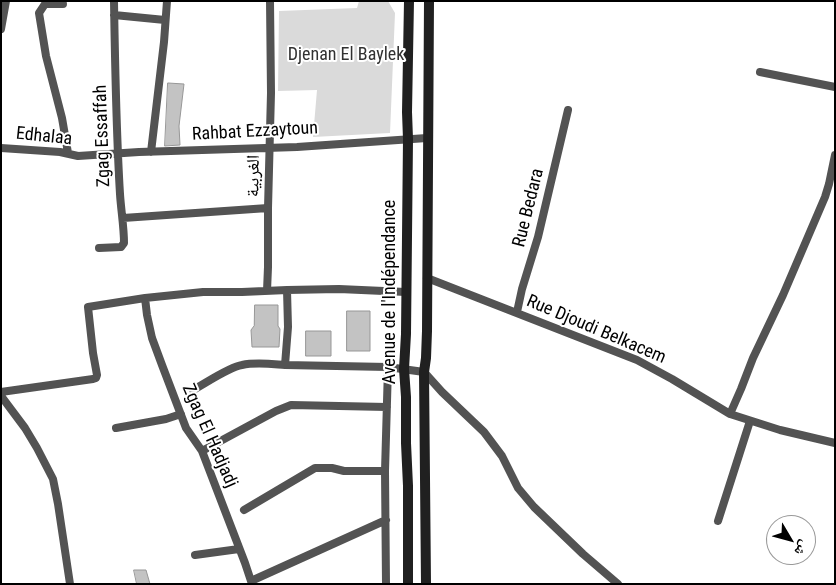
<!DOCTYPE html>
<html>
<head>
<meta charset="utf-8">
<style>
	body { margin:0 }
	#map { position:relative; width:836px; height:585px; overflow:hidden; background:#fff; font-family:"Roboto Condensed","Noto Naskh Arabic",sans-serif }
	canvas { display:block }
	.frame { position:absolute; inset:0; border:2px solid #000; pointer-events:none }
	.north { position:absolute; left:766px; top:515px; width:50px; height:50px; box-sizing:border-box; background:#fff; border:1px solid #999; border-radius:50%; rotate:127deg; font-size:14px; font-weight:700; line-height:20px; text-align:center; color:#000 }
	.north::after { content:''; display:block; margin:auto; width:18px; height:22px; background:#000; clip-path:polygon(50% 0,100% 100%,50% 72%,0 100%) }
</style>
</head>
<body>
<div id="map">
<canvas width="836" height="585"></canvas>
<div class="frame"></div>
<div class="north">ش</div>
</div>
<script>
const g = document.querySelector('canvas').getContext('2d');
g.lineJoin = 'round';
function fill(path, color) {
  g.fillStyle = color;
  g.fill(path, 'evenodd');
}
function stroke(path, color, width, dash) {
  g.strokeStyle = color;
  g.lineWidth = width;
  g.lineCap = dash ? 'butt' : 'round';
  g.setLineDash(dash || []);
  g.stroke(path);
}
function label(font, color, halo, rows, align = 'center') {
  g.font = font + ' "Roboto Condensed","Noto Naskh Arabic",sans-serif';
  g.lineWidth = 4;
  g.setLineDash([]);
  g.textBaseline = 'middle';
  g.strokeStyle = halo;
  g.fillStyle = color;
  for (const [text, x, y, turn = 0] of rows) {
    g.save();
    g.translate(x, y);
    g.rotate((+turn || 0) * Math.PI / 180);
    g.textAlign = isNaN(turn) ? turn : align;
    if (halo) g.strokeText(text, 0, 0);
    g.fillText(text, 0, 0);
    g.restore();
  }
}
const green = new Path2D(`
	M359,1H388L395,13L390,133L313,137L317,90L278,91L279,11L357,8Z`);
const building = new Path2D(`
	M168,83L184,84L179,126L180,145L165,146Z
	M255,305H278V326L280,329L279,347H252L251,330L254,326Z
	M347,311H370V351H347Z
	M306,331H331V356H306Z
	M134,570H146L150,584H137Z`);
const minor = new Path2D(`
	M63,4H45L39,13L46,56L62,118L68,153
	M114,15L165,20
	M1,29L6,1
	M760,72L835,87
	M1,148L60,152L78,156L139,152L297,147L427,138
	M151,152L164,42L167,1
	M123,218L268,208
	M99,248L121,247L124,243C124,227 121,210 120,194C116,129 115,65 114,1
	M427,278L637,360L672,379L730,414L780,430L835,443
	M287,290L339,289L406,292
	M267,291L268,267V208L271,93L270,1
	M145,298L147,315L152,338L162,365L186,428L202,451L245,563L252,584
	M517,312L522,289L538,237L568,110
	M193,390C206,383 229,367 242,365C256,362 271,364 285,365
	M1,392L93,379L96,378L97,375L93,353L88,307L145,298L203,292H242L287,290L288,327L285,365L388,367L424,372L442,392L484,432L502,456L518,488L534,507L583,554L618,584
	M1,396L25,428L37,448L53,479L58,504L70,584
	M730,414L741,389L753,358L783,295L825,197L829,184L835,155
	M116,428L166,419L181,414
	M202,451L276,411L291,405L387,407
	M244,510L315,468H332L344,471H385
	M718,521L750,421
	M195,555L239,549
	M251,581L386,520
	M386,584L385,471L388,367`);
const secondary = new Path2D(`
	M408,584V486L406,443V397L404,369L406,334L408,139L407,112L409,1
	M426,584L424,372L426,358L427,331L429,1`);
const parkNames = [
	["Djenan El Baylek",346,55]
];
const streetNames = [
	["Rahbat Ezzaytoun",255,132,-3],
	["Zgag Essaffah",103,136,-92],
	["Edhalaa",44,137,6],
	["الغربية",254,176,-89],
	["Rue Bedara",529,208,-76],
	["Avenue de l'Indépendance",390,292,-90],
	["Rue Djoudi Belkacem",596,330,23],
	["Zgag El Hadjadj",209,436,66]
];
fill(green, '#dadada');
fill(building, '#c3c3c3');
stroke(building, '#979797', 1);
stroke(minor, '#535353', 8);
stroke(secondary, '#202020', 10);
label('18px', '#313131', '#fff', parkNames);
label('18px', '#000', '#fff', streetNames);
</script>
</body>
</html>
